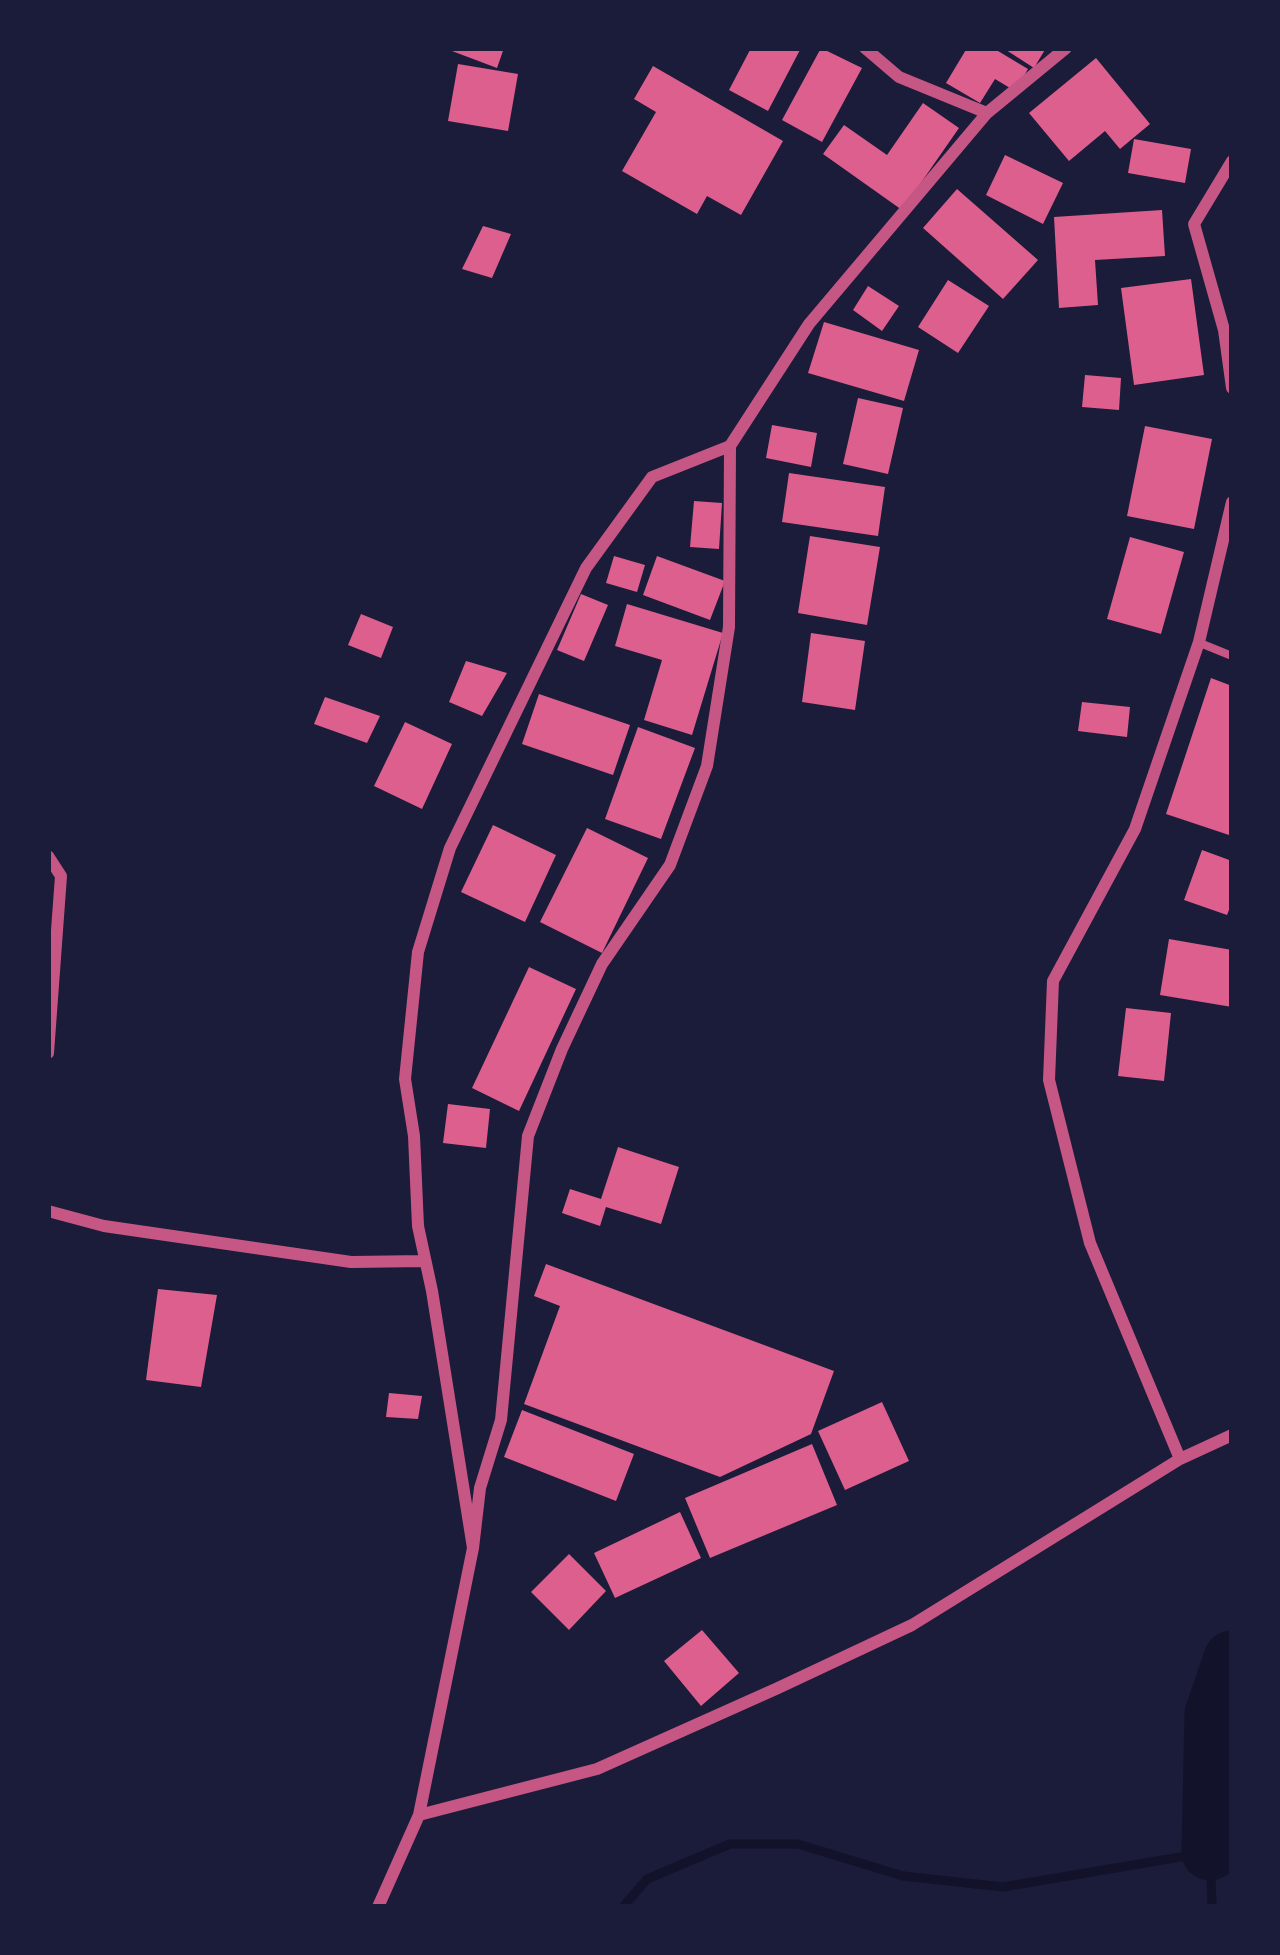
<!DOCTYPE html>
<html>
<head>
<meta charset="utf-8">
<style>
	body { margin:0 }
	#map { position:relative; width:1280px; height:1955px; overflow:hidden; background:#1b1b3a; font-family:"Titillium Web",sans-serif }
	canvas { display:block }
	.frame { position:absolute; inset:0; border:51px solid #1b1b3a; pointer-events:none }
</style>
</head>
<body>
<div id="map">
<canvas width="1280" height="1955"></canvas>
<div class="frame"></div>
</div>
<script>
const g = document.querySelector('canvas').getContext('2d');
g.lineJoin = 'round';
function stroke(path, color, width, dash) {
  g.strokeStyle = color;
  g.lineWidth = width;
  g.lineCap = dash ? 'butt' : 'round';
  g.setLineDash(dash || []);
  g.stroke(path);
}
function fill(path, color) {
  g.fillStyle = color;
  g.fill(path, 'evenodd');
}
const stream = new Path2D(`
	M623,1907L647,1879L730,1844H798L903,1876L1003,1887L1210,1852L1212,1907`);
const river = new Path2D(`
	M1210,1852L1213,1714L1232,1659`);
const building = new Path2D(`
	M444,48H504L497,68Z
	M751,48H801L768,111L729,90Z
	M821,48L862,68L822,142L782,120Z
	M967,48H993L1028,69L1015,91L995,79L980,103L946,83Z
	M1003,48H1046L1034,68Z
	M1096,58L1150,124L1120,149L1105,131L1069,161L1029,113Z
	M458,64L518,74L508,131L448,121Z
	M653,66L783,141L741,215L707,196L697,214L622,171L656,112L634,99Z
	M923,103L959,128L902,210L823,154L844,125L887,155Z
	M1134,139L1191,149L1185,183L1128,173Z
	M1005,155L1063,183L1043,224L986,195Z
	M957,189L1038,260L1003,299L923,228Z
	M1162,210L1165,256L1095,260L1098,305L1059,308L1054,217Z
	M483,226L511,234L492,278L462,269Z
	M1191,279L1204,375L1134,385L1121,288Z
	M948,280L989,306L958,353L918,327Z
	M868,286L899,306L882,331L853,310Z
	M824,322L919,350L904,401L808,373Z
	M1085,375L1121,378L1119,410L1082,407Z
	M858,398L903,408L888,474L843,464Z
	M772,425L817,433L811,467L766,458Z
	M1145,426L1212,439L1194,529L1127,516Z
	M789,473L885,487L878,536L782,522Z
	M694,501L722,503L719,549L690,547Z
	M810,536L880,547L867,625L798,613Z
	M1130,537L1184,552L1161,634L1107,619Z
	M614,556L645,565L637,592L606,583Z
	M657,556L725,581L710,620L643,595Z
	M581,594L608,605L584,661L557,650Z
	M627,604L723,633L692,735L644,720L662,660L615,646Z
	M361,614L393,627L381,658L348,645Z
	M811,633L865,641L855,710L802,702Z
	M466,661L507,673L482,716L449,702Z
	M1211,678L1232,686V836L1166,814Z
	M539,694L630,725L613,775L522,744Z
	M325,697L380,716L367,743L314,724Z
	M1082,702L1130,707L1127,737L1078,731Z
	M405,722L452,744L422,809L374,786Z
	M638,727L695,748L661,839L605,819Z
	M493,825L556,855L525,922L461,892Z
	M587,828L648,858L602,953L540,922Z
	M1202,850L1232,861V902L1227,915L1184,900Z
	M1169,939L1232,950V1007L1160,995Z
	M529,967L576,989L519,1111L472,1088Z
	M1126,1008L1171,1013L1164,1081L1118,1076Z
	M448,1104L490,1109L486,1148L443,1143Z
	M618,1147L679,1167L661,1224L606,1207L600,1226L562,1213L570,1189L601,1199Z
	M546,1264L834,1371L811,1434L720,1477L524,1404L560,1306L534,1296Z
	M158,1289L217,1295L201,1387L146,1380Z
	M389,1393L422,1396L418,1419L386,1417Z
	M882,1402L909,1461L845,1490L818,1431Z
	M522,1410L634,1454L616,1501L504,1457Z
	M812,1444L837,1505L710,1558L685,1498Z
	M680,1512L701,1558L615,1598L594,1553Z
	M569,1554L606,1591L569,1630L531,1592Z
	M702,1630L739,1673L701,1706L664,1661Z`);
const service = new Path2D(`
	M1200,643L1232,656`);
const minor = new Path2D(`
	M865,48L899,77L987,113
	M1232,161L1194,224L1224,330L1232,388
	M48,856L61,876L48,1053
	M48,1211L104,1226L351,1262L424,1261
	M1180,1459L1090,1243L1049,1080L1053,981L1135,829L1199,642L1232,502
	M473,1548L480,1488L501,1420L528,1136L562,1049L602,964L670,865L707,766L729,627L730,446L809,324L987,113L1066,48
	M419,1815L597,1769L778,1688L912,1625L1180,1459L1232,1435
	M378,1907L419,1815L473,1548L432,1291L418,1226L414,1136L405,1079L418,952L450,848L586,568L652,477L730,446`);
stroke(stream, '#12122b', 9);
stroke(river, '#12122b', 57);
fill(building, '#dd5f8e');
stroke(service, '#c65784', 8);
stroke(minor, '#c65784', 12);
</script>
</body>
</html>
